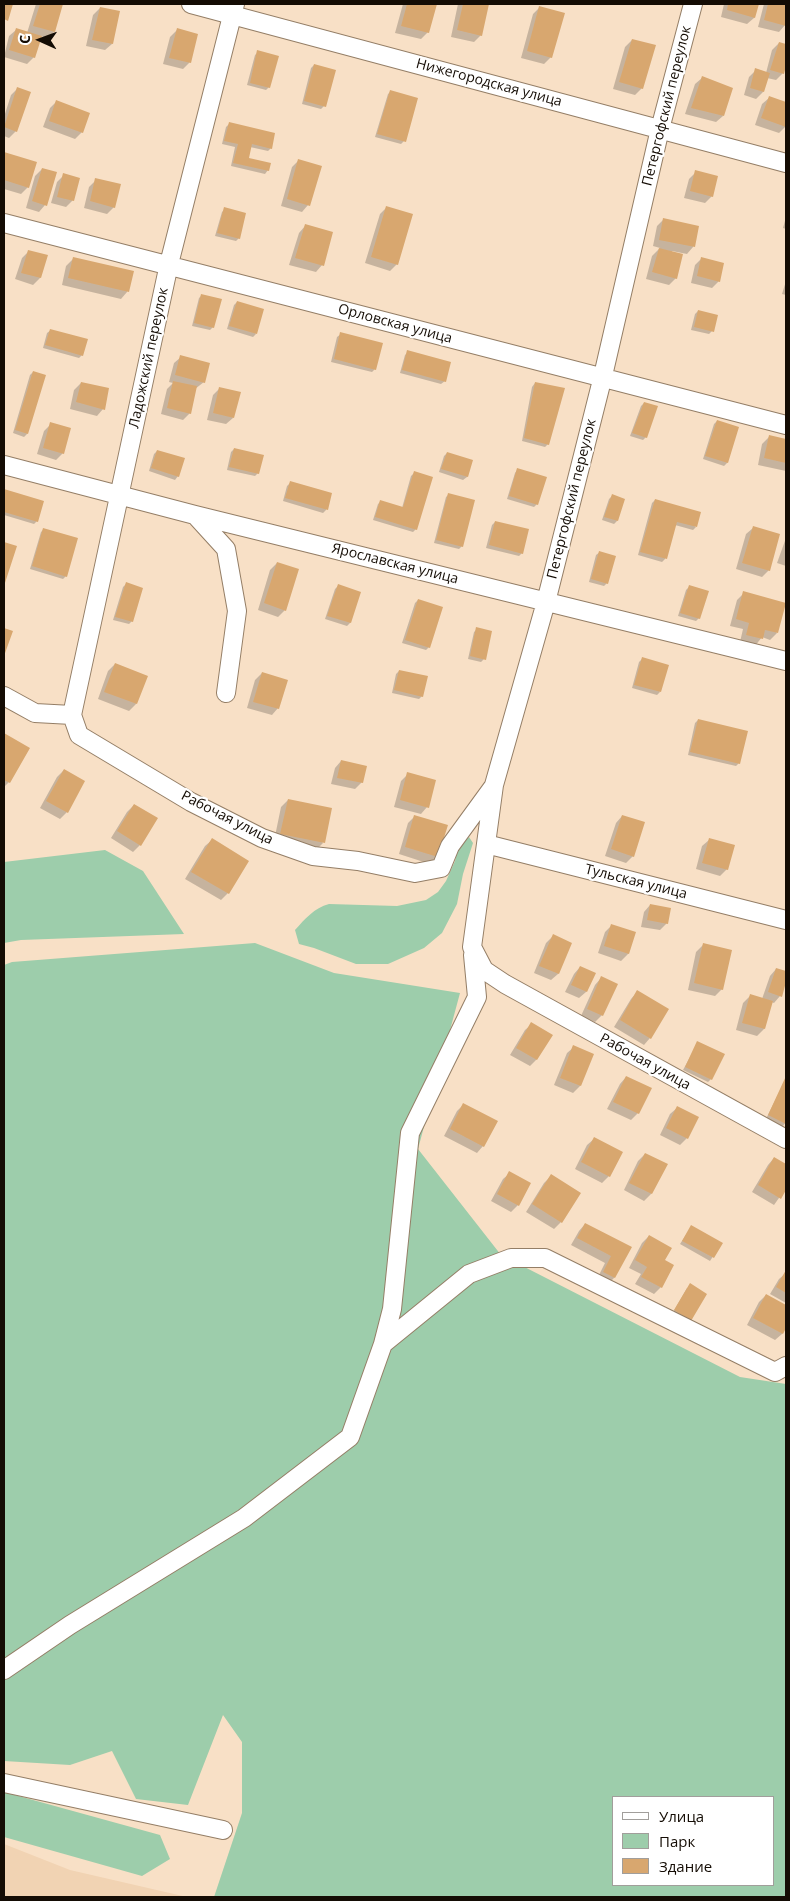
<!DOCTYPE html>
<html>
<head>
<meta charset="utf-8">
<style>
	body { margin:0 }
	#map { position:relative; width:790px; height:1901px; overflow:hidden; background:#f8e0c6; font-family:"Open Sans",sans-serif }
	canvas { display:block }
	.frame { position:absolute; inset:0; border:5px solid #140c04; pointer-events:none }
	.legend { position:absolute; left:612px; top:1796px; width:162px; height:90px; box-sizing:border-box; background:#fff; border:1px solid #a19e9b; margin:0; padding:6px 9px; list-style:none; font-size:15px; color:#140c04 }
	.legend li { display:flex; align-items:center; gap:10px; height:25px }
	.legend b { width:25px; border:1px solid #a19e9b }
	.north { position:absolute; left:15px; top:15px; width:50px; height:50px; -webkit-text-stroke:4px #fff; paint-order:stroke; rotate:272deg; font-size:14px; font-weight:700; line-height:20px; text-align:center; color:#140c04 }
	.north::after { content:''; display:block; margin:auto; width:18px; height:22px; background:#140c04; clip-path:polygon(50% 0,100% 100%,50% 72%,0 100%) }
</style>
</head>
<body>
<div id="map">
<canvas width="790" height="1901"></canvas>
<div class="frame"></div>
<ul class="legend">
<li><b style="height:6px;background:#fff"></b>Улица</li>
<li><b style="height:14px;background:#9dcdab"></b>Парк</li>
<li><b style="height:14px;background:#d8a76f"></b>Здание</li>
</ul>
<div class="north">С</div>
</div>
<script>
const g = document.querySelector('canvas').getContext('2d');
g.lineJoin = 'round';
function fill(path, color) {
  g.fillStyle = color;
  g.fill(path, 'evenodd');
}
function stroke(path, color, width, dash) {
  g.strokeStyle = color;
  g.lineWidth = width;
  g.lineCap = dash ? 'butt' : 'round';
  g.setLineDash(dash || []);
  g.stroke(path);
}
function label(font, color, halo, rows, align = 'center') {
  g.font = font + ' "Open Sans",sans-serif';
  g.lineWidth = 4.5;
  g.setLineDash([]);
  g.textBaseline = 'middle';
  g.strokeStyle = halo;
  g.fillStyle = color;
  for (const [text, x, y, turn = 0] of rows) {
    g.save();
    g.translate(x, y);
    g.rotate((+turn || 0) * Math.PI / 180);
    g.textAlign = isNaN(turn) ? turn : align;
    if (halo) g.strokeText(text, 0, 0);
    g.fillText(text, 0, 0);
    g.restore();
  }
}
const built = new Path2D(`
	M4,1844L70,1870L187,1897H4Z`);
const green = new Path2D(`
	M469,837L473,843L463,874L457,904L442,933L424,948L388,964H356L314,948L299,944L295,930C305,919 314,908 329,904L397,906L426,900L438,892L446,881L455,861L458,847Z
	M105,850L143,871L184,934L21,940L4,943V862Z
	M255,943L334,973L460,993L418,1149L501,1255L740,1377L786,1384V1897H214L242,1813V1742L223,1715L188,1805L136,1799L112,1751L70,1765L4,1761V965L12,962ZM614,1797H774V1885H614Z
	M4,1792L160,1835L170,1859L142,1876L4,1837Z`);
const shadow = new Path2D(`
	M36,4H62L54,32L47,38L40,36L34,57L27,64L4,57L9,36L16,30L27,33Z
	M403,4H435L428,32L421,39L395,33Z
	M458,4H488L481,35L474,42L451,37Z
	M724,4H758L754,18L747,24L721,17Z
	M764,4H786L785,25L779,32L758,27Z
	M540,7L551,57L544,64L521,58L533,14Z
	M100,8L112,44L105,50L86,46L93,15Z
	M177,30L190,62L183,69L163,64L170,37Z
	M632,40L642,88L635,95L613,89L625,47Z
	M779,43L786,45V62L783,73L776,80L767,78L763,92L756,99L744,95L749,77L756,70L766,73L772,50Z
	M258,52L269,87L266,90L247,85L255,55Z
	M314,65L324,106L321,109L302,104L311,68Z
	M702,78L723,116L716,122L685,114L695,84Z
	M18,88L16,131L9,138L4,136V117L11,95Z
	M391,91L404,141L401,144L375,137L388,94Z
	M769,98L786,103V126L779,133L755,125L762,104Z
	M56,102L82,132L75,139L43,127L50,108Z
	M229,124L271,148L268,151L250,147L247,159L268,170L265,174L231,166L235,147L222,144L226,127Z
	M4,153L35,163L28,187L21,194L4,189Z
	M299,160L308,205L302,212L281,206L292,167Z
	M42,169L45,205L39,212L26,208L35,176Z
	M696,172L712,196L705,203L684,198L689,179Z
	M64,175L73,200L66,207L51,203L57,182Z
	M96,180L114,207L107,214L84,208L89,187Z
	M387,207L397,264L390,271L365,263L380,214Z
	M225,209L239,238L236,241L215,236L222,212Z
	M786,217V229L783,228Z
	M664,219L698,227L693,247L687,254L672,251L676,278L669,285L646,279L652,256L660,248L653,246L657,226Z
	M305,226L322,265L316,272L289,265L299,233Z
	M29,251L46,256L40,278L33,285L15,279L22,258Z
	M702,258L719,281L712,288L691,283L695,265Z
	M73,259L132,272L127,292L121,299L62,285L66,266Z
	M786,281V295L782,294Z
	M202,295L213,327L210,330L192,326L199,298Z
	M237,302L256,334L253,337L227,329L234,305Z
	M698,311L712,331L709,334L691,330L695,314Z
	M51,330L82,355L79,358L43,348L47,333Z
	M341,334L375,369L372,372L331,362L337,337Z
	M408,352L445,381L441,384L400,373L405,355Z
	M181,357L204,382L195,389L190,413L183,420L161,414L167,389L173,383L169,382L174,363Z
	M33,372L27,434L24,437L13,433L30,375Z
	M81,383L103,409L97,416L70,409L74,390Z
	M535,383L548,444L545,447L522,441L532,387Z
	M220,388L233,418L226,424L207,420L213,395Z
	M644,403L646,437L643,440L630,436L641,406Z
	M717,421L738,428L727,463L724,466L703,459L714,424Z
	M51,424L63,453L56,460L37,454L44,431Z
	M769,437L786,440V471L758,465L762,444Z
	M234,449L258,473L255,476L227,470L231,452Z
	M157,451L178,476L175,480L149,471L154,454Z
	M447,453L472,461L467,477L463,480L439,472L444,456Z
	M518,469L537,504L534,507L507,499L515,473Z
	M414,473L416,529L413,532L373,520L378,504L381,501L402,508L411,476Z
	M290,483L331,494L326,510L323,513L283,501L287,486Z
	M4,490L43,502L37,521L34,524L4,515Z
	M449,494L462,546L459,549L434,543L446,497Z
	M612,496L617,521L614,524L602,520L609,499Z
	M655,500L696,527L693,530L675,525L665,559L662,562L638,555L652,503Z
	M495,522L522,553L519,556L486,548L492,525Z
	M753,528L769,570L762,577L736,569L746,534Z
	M44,529L66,576L63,579L30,569L41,532Z
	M786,538V566L777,563Z
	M600,552L607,583L604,586L589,582L596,555Z
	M277,563L285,610L278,617L258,610L270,570Z
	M126,584L132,621L129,624L113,620L123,587Z
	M338,586L360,593L350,623L347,626L325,619L335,589Z
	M690,586L699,618L696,621L678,616L686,590Z
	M744,593L777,633L770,640L762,637L755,646L740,642L743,629L730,626L737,600Z
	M418,600L429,647L426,650L402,643L415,603Z
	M477,629L484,659L481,662L468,659L474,632Z
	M642,659L660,692L657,695L632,688L639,662Z
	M115,664L146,676L136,704L129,711L98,699L108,671Z
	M399,671L422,696L419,699L392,693L396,674Z
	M262,673L278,708L272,715L247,708L255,680Z
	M698,720L739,763L736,766L688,755L695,723Z
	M4,734L29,749L9,782L4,787Z
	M341,761L362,782L355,789L331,784L335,768Z
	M64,770L67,812L60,819L40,808L57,777Z
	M408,774L427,807L421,814L394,807L401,781Z
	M288,800L323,843L317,849L274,841L281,807Z
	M134,805L140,845L133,852L111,838L127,812Z
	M415,816L437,857L430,864L399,854L408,823Z
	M622,816L633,856L626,863L605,856L616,823Z
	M212,840L247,861L228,893L221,900L185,879L205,846Z
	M709,840L727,869L720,876L696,869L702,846Z
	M650,905L667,923L660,930L641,927L644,912Z
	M612,925L635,933L628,954L621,961L598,953L605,932Z
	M553,936L570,943L558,974L551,980L534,973L546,943Z
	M703,945L722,989L715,996L688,990L696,952Z
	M580,967L594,974L586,992L579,998L565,992L574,974Z
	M776,969L786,973V978L780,996L774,1003L771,1002L764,1029L757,1036L736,1030L743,1003L750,996L762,999L770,976Z
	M601,978L602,1015L595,1022L581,1016L595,985Z
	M637,992L650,1038L644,1045L614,1027L631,999Z
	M532,1024L551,1035L536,1060L530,1066L510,1055L525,1030Z
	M698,1042L711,1079L708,1082L683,1070Z
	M574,1047L592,1054L580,1086L573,1093L554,1085L567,1053Z
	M626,1077L638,1113L631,1120L607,1109L620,1084Z
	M786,1078V1122L783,1126L766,1119Z
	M463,1105L483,1146L477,1153L444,1136L457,1111Z
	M677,1108L687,1138L680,1145L660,1135L670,1114Z
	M594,1139L609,1176L602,1183L575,1169L587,1145Z
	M645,1154L666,1165L651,1194L644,1201L624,1190L638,1161Z
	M774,1158L786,1165V1188L774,1205L752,1192L768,1165Z
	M510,1173L518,1205L511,1212L491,1201L503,1179Z
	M551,1176L579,1194L561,1222L554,1229L526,1212L544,1183Z
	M585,1224L630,1248L614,1278L608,1284L597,1279L605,1263L571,1245L579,1231Z
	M691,1227L721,1244L710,1261L680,1244Z
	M649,1236L664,1260L661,1287L654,1294L635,1284L641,1274L629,1268L642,1243Z
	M786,1273V1303L770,1294L779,1279Z
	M687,1288L690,1320L672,1314Z
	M766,1295L786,1306V1325L782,1334L775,1340L747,1325L759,1302Z`);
const building = new Path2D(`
	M4,4H13L8,21L4,19Z
	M40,4H63L55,32L33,26Z
	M407,4H437L429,33L401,26Z
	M463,4H489L482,36L457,30Z
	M728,4H759L755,18L727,10Z
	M768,4H786V26L764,20Z
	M539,6L565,13L552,58L527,51Z
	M100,7L120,11L113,44L92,40Z
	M16,28L42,36L35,58L9,50Z
	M177,28L198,34L191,63L169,58Z
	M632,39L656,45L643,89L619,82Z
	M779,42L786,44V66L784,74L770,70Z
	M257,50L279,56L270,88L250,83Z
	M314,64L336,70L326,107L304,101Z
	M755,68L770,73L764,92L750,88Z
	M702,76L733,88L724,116L691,108Z
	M17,87L31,92L17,132L4,127Z
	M390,90L418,98L406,142L377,134Z
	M769,96L786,102V127L761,118Z
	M56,100L90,113L83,133L49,121Z
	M229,122L275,133L272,149L252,144L249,158L271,163L269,171L233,163L238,144L224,141Z
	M4,152L37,162L29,188L4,180Z
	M298,159L322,166L310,206L287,199Z
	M42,168L57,172L47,206L32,201Z
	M695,170L718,176L713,197L690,191Z
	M63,173L80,178L74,201L57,197Z
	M95,178L121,184L115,208L90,201Z
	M386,206L413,214L398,265L371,257Z
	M224,207L246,213L240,239L217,233Z
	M663,218L699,226L695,247L659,240Z
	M305,224L333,232L324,266L295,258Z
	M659,248L683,254L677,279L652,272Z
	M28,250L48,255L41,278L21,273Z
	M73,257L134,271L129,292L68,278Z
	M701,257L724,263L720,282L697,276Z
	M201,294L222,299L214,328L194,323Z
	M237,301L264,309L257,334L229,326Z
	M698,310L718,315L714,332L694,327Z
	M50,329L88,339L83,356L45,345Z
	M340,332L383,343L376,370L334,359Z
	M407,350L451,362L446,382L402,370Z
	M180,355L210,363L205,383L175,375Z
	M33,371L46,375L28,434L15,430Z
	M173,381L197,386L191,414L167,408Z
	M81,382L109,388L105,410L76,402Z
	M535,382L565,388L549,445L524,438Z
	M219,387L241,392L234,418L213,413Z
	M644,402L658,406L647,438L632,433Z
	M717,420L739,427L728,463L705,456Z
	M50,422L71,428L64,454L43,448Z
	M769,435L786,439V463L764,458Z
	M234,448L264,455L259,474L229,467Z
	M157,450L185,458L179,477L151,468Z
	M447,452L473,460L468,477L441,469Z
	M517,468L547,477L538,505L509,496Z
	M414,471L433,477L417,530L375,517L380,500L403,507Z
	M290,481L332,493L328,510L285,498Z
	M4,489L44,501L38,522L4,512Z
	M448,493L475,500L463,547L436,540Z
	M612,494L625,499L618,521L604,517Z
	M655,499L701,512L697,527L677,522L667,559L640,552Z
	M495,521L529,529L523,554L489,545Z
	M753,526L780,534L770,571L742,563Z
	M43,528L78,538L67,577L32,566Z
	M4,542L17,546L4,586Z
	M599,551L616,556L608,584L591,579Z
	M277,562L299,569L286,611L264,603Z
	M126,582L143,588L133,622L115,617Z
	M338,584L361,592L351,623L327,616Z
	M689,585L709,591L700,619L680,613Z
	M743,591L786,603L778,633L765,630L763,639L746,635L749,623L736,619Z
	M418,599L443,607L430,648L405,640Z
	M476,627L492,631L486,660L470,656Z
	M4,628L13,631L4,656Z
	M642,657L669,665L661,692L634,685Z
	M115,663L148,676L137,704L104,692Z
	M399,670L428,676L423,697L394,690Z
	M262,672L288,680L279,709L253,702Z
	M698,719L748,731L740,764L690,752Z
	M4,733L30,748L10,783L4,780Z
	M341,760L367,766L363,783L337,778Z
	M64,769L85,781L68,813L46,801Z
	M407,772L436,780L429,808L400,800Z
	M288,799L332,808L325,843L280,834Z
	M134,804L158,818L141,846L117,831Z
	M414,815L448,825L438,857L405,847Z
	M622,815L645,822L634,857L611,849Z
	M212,838L249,861L229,894L191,872Z
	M709,838L735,845L728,870L702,863Z
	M650,904L671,908L668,924L647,920Z
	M611,924L636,932L629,954L604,946Z
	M553,934L572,943L559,974L539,966Z
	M703,943L732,950L723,990L694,983Z
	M580,966L596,973L587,992L571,985Z
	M776,968L786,971V982L782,997L768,992Z
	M601,976L618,984L603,1016L587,1009Z
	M637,990L669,1009L651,1039L620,1020Z
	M750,994L773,1001L765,1029L742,1023Z
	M531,1022L553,1035L537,1060L516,1048Z
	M697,1041L725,1054L712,1080L685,1067Z
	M573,1045L594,1054L581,1086L560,1078Z
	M626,1076L652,1088L639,1114L613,1102Z
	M786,1076V1124L768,1115Z
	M463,1103L498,1121L484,1147L450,1129Z
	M677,1106L699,1117L688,1139L666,1128Z
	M594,1137L623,1152L610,1177L581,1162Z
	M645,1153L668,1164L652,1194L629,1183Z
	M774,1157L786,1164V1190L781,1199L758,1185Z
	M509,1171L531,1183L519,1206L497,1194Z
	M551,1174L581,1193L562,1223L532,1204Z
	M585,1223L632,1247L615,1278L603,1272L611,1256L577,1238Z
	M691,1225L723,1243L714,1258L682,1241Z
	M649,1235L672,1248L665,1260L674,1265L662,1288L641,1277L647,1267L635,1260Z
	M786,1270V1293L776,1287Z
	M690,1283L707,1294L691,1321L674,1310Z
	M766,1294L786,1305V1328L783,1334L753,1318Z`);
const minor = new Path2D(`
	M191,4L786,163
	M693,4L660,129L602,380L546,602L494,785L472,947L484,970L505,984L786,1139
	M4,223C265,288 525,360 786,425
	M4,465L195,515L786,661
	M195,515L226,549L237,611L226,693
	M4,696L35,713L72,715L79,735L191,802L262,838L313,856L358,861L415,873L441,868L450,846L493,787
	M72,715L169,264L235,4
	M486,844L786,920
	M383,1344L469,1274L511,1258H545L775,1372L786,1366
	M4,1670L70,1625L244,1518L350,1437L383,1344L392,1309L410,1133L477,997L473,955
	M4,1783L223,1830`);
const streetNames = [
	["Нижегородская улица",489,83,15],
	["Петергофский переулок",667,106,-76],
	["Орловская улица",395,324,15],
	["Ладожский переулок",149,358,-78],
	["Петергофский переулок",572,499,-76],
	["Ярославская улица",395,564,14],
	["Рабочая улица",227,818,27],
	["Тульская улица",636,882,14],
	["Рабочая улица",645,1062,29]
];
fill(built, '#f1d3b3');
fill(green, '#9dcdab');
fill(shadow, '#0003');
fill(building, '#d8a76f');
stroke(minor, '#947e66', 20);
stroke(minor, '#fff', 18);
label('14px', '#140c04', '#fff', streetNames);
</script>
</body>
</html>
